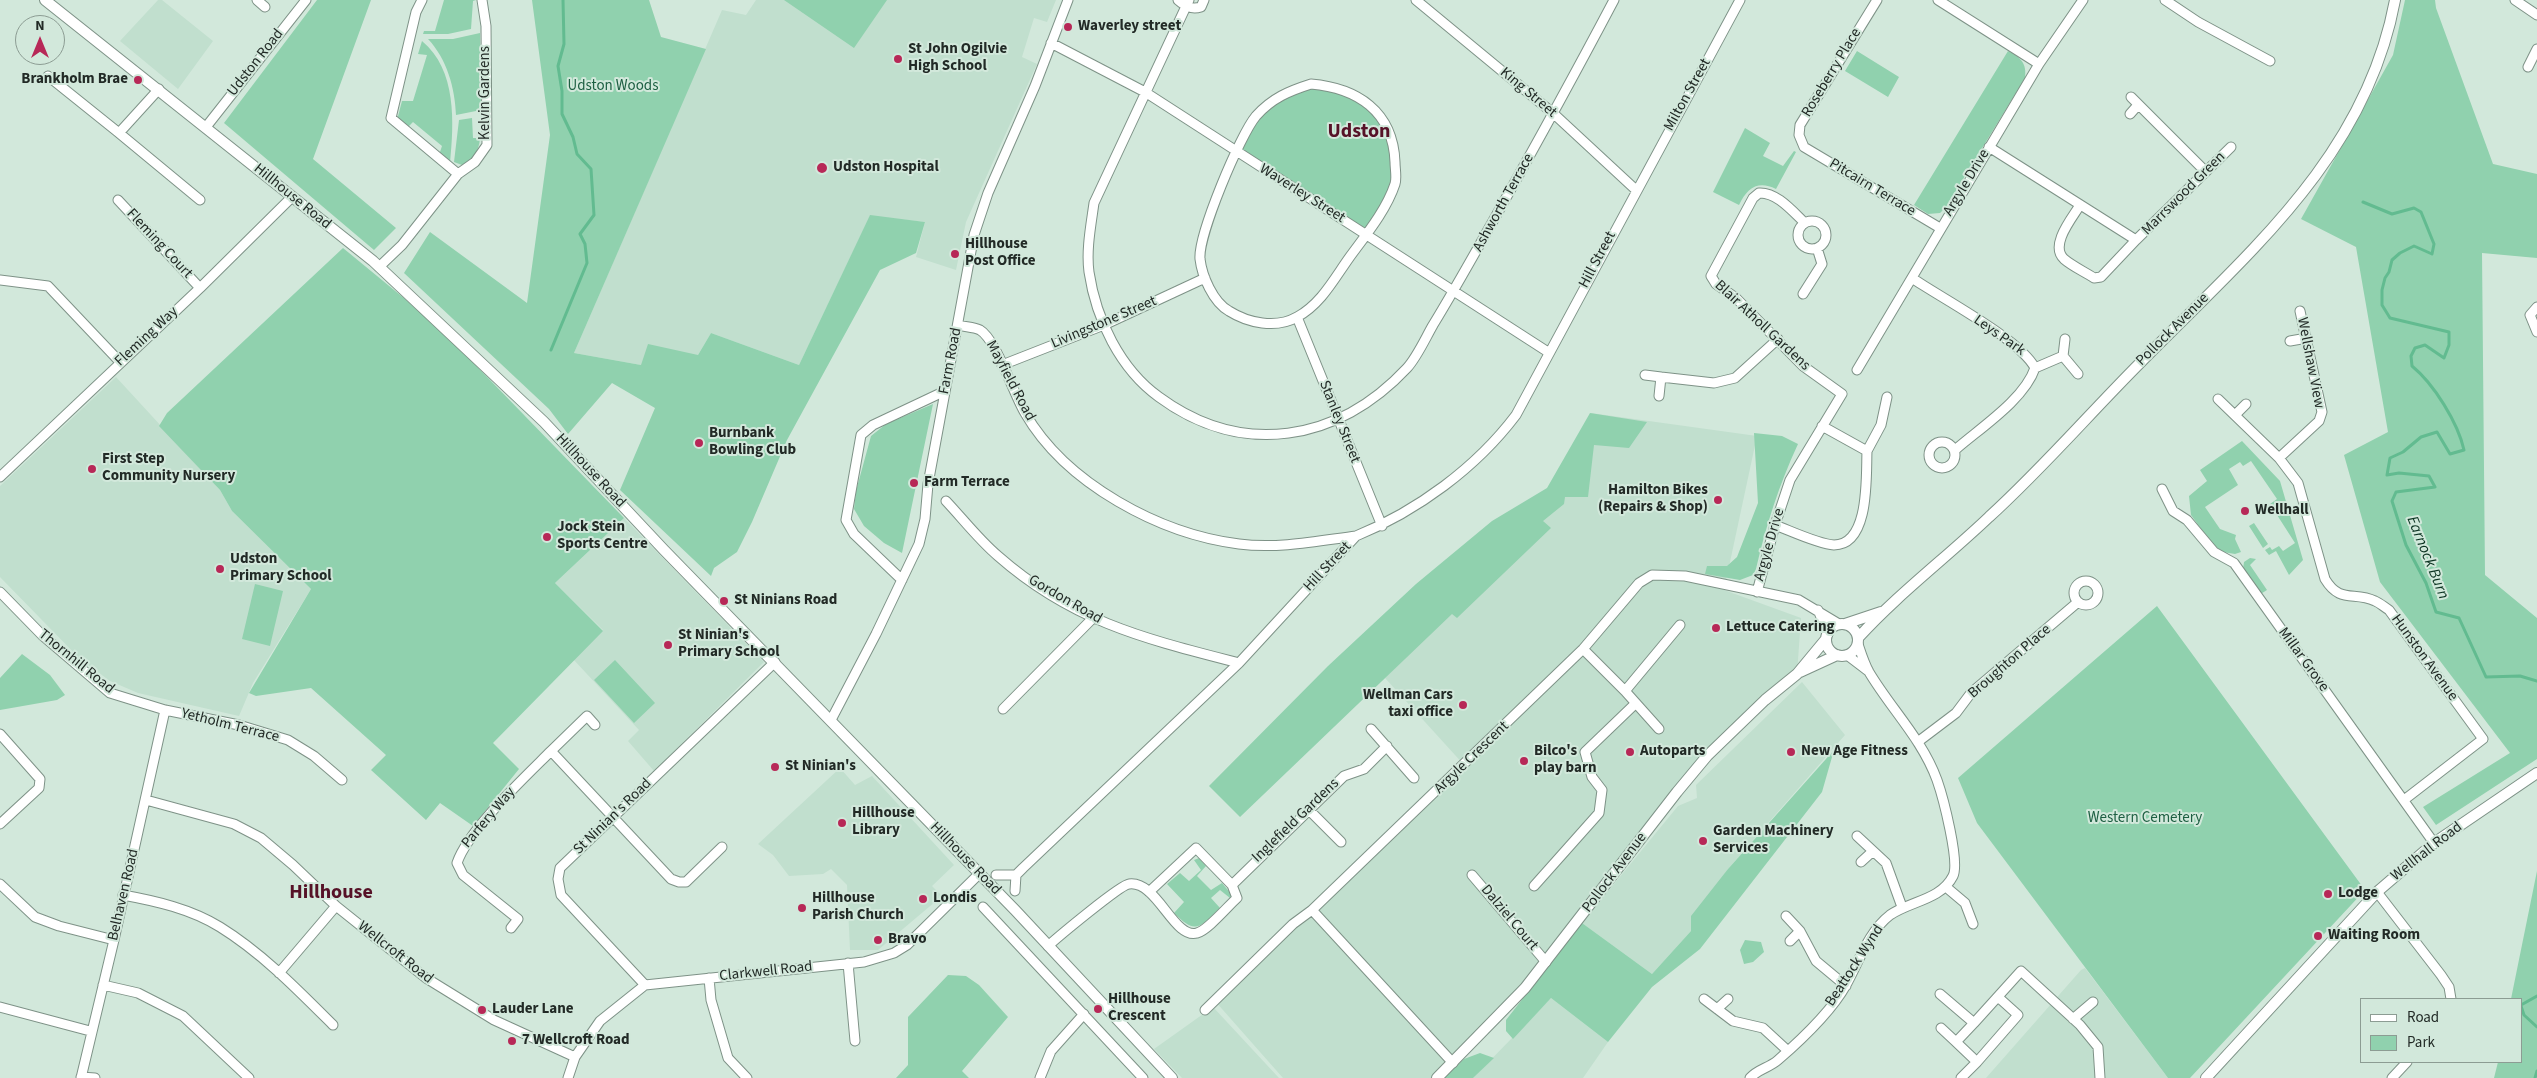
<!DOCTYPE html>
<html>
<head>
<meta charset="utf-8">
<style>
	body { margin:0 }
	#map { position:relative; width:2537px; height:1078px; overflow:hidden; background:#d2e8db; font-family:"Source Sans 3",sans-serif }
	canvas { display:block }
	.legend { position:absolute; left:2360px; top:998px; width:162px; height:65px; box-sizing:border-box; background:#d2e8db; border:1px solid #8c9c93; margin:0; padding:6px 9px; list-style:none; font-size:15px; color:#222a26 }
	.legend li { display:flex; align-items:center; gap:10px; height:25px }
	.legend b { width:25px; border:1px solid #8c9c93 }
	.north { position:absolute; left:15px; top:15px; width:50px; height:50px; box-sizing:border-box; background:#d2e8db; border:1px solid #8c9c93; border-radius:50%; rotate:0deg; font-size:14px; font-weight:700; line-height:20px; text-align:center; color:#222a26 }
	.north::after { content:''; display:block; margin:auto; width:18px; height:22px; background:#b72857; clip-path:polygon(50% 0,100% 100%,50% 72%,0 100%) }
</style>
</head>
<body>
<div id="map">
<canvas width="2537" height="1078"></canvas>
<ul class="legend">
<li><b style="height:6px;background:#fff"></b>Road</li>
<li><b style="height:14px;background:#90d1ae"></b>Park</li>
</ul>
<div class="north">N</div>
</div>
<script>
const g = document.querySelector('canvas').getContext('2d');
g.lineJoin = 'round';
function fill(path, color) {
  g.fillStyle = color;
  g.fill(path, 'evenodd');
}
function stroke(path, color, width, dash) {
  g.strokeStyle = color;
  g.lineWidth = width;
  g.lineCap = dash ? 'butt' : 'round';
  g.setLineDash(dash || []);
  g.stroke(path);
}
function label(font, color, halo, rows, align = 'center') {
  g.font = font + ' "Source Sans 3",sans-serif';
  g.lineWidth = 4;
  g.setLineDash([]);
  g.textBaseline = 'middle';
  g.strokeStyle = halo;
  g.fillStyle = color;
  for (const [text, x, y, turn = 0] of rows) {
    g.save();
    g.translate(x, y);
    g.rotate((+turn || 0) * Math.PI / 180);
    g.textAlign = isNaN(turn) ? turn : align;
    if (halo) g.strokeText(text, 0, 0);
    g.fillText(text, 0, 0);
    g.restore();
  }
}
const built = new Path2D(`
	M158,0H162L213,41L178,89L120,41Z
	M756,0H1056L1047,22L1034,18L1022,57L1037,64L966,222L956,270L916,257L925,222L870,216L799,365L711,333L698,355L641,365L574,353L722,10L746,15Z
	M116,377L220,490L232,511L311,589L253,683L239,716L138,693L110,681L80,659L0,577V486Z
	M1591,413L1757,436L1724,590L1801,618L1797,674L1732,731L1525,988L1437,1078H1283L1215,1001L1465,766L1385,678L1526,534Z
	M624,518L764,662L654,771L628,741L639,730L573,659L603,630L555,583Z
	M1802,682L1845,735L1728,869L1691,931L1652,974L1582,923L1678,806L1697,798L1696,785Z
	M840,768L855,785L872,776L954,865L932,886L942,896L878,950H850L847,885L831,869L823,874L789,876L773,855L758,844Z
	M2085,968L2168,1078H1986L2081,970Z
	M1551,998L1608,1042L1583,1078H1473Z
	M1213,1007L1279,1078H1182L1154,1049Z`);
const green = new Path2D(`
	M317,0H371L313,159L396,228L374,250L224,123Z
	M444,0H476L473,1L471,29L448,34H423L424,31H435Z
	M532,0H649L661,37L706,49L574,353L641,365L648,344L698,355L711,333L799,365L870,215L925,222L916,253L880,270L787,440L752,522L737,552L714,568L711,576L620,490L655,408L612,383L568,434L549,409L404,273L430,232L527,303L550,135Z
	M784,0H887L854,48Z
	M2405,0H2435L2436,8L2493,164L2537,174V258L2482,253L2485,575L2537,618V759L2436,825L2423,807L2510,753L2380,582L2344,455L2388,432L2356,247L2301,219L2393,55Z
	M480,33L481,110L456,115C455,88 447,59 428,39H453Z
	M422,41C457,70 454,123 450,163L439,155L442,146L413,122L408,127L397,120L402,101H413L427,55L418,54Z
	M1857,51L1899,77L1888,97L1845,71Z
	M2008,51C2021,58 2027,63 2025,78L1946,207L1940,213L1928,214L1914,205Z
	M1311,84L1368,103L1389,127L1395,183L1366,234L1236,153C1258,112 1264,99 1311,84Z
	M472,118L473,138H480C479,151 474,159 462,165L454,162L459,120Z
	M1745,128L1770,143L1763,156L1783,166L1794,151L1796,152L1776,189C1758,180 1747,188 1739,205L1713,192Z
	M343,248L405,299L458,347L624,518L555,583L603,631L493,743L519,769L473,826L440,803L426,820L371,770L386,755L311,688L256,696L249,693L311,589L232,511L220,490L159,426L167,413Z
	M933,404L902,553L884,543L864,526L854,509L856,491L871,436L886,424Z
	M1590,413L1647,422L1629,448L1594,445L1588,497H1565L1564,504L1543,521L1551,528L1457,618L1452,614L1240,817L1209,786L1328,666L1416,584L1492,521L1547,488Z
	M1754,433L1782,436L1798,444C1779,485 1766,525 1756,569L1753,575L1740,580L1705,574L1707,566H1727L1737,557L1758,503Z
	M2242,441L2280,481L2303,560L2289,575L2276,551L2269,555L2265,550L2270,547L2272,550L2279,546L2283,551L2295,543L2270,504L2277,499L2251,461L2243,466L2240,462L2229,469L2238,485L2205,507L2220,529L2236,535L2235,539L2241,552L2235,554L2217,551L2191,515L2189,496L2207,481L2200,470Z
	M2254,523L2268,544L2263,548L2249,526Z
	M2250,558L2256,559L2250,565L2267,590L2259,595L2243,569L2244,562Z
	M255,584L283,591L270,646L242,639Z
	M2157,606L2365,890L2190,1078H2168L1977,823L1958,778Z
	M22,654L50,675L65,695L57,700L0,710V678Z
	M615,660L655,703L634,723L594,680Z
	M1834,750L1822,792L1700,949L1652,987L1608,1042L1551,998L1513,1039L1506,1031V1020L1582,923L1652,974L1691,931V916L1728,869Z
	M1199,858L1206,866L1197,876L1211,890L1222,883L1232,895L1230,898L1220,890L1211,898L1220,908C1199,928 1196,935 1174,913L1184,902L1167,884L1180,873L1189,881L1201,870L1194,860Z
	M2537,871V1078H2494L2498,1062H2521V999H2511Z
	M1745,940L1761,942L1764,952L1753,962L1744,964L1740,950Z
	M948,975L966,976L979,985L1008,1017L962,1071L969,1078H896L908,1065V1017Z
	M1480,1053L1494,1058L1473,1078H1444L1464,1059Z`);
const stream = new Path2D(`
	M2363,202L2392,214L2414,208L2421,212L2434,244L2432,254L2414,246L2400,253L2392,260L2389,272L2385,278L2382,290V305L2390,318L2449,332V345L2444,358L2425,345L2415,348L2411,356L2412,366C2434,384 2458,423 2464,450L2450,454L2437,432L2421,437L2403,452L2390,458L2387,475L2399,473L2429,476L2435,487L2396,492L2392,501L2406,545L2426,583L2436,612L2459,618L2486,677L2520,676L2537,681
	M551,350L587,263L585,244L580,234L594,215L591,169L577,154L573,137L562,114V91L558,66L564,44L563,0
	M2521,1005L2537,996
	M2521,1006L2524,1015L2537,1027
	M2535,1078L2537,1071`);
const minor = new Path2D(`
	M257,0L265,7
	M422,0L416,12L391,118L458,174
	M1178,0C1185,6 1191,10 1201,7L1204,0
	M1189,0L1094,203C1091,225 1086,250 1089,272C1096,319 1120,369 1159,397C1242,458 1338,442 1407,368C1417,357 1425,339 1433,325C1455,289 1476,251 1497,214C1537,143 1576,72 1614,0
	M1416,0L1554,114L1636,190
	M1877,0L1800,125L1799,135L1804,147L1940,228
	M1938,0L2039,64
	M2165,0L2198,22L2270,61
	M2515,0L2537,15
	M1051,43L1145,92L1548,352
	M2528,67L2537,49
	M48,76L119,133L159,89
	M1311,84C1357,88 1393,111 1395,162C1395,169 1397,178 1395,184C1386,211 1365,236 1349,258C1334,279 1321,304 1297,317C1276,329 1248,323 1229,311C1213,302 1202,276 1200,259C1198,235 1240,135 1256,116C1272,98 1289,91 1311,84Z
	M2131,97L2205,171
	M2130,114L2138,105
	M206,127L306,0
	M119,133L200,200
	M1989,147L2136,240L2231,147
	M118,200L200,288
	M2080,205C2073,217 2049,245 2064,259C2072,266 2085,272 2094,278L2101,277L2136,240
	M1798 235a14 14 0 1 1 28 0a14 14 0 1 1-28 0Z
	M379,267L402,245L458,174L475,162L487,145L486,26L482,0
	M1912,278C1941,298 2020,339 2035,368C2024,400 1980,428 1955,450
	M0,280L48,286L120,362
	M1803,294L1822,264L1817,248
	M2537,307L2530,315L2537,332
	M1297,317L1382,526
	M958,325C965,327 974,327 980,330C996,339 1014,395 1025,413C1066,484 1160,534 1239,544C1278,549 1318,541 1356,536
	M2290,341L2307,338
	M2063,356L2078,374
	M1002,365L1104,325L1205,278
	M2035,368L2063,356L2065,339
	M1857,370L2039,64L2083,0
	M1645,375L1661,377L1659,396
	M1661,377L1714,383L1735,378L1778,339
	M2218,399L2279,458L2298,483L2325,579C2340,604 2354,591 2375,601C2380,603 2384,607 2389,610L2483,739L2404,800
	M2235,415L2246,404
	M1929 455a13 13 0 1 1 26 0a13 13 0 1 1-26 0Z
	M1867,451L1881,425L1887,397
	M2279,458L2319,421L2322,412L2300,311
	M0,477L200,288L292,197
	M2162,489L2173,511L2187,520L2214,552L2234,563L2434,843
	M946,501C963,519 979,540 998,556C1073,622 1146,639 1239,663
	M1775,525C1791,531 1818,544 1834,545C1870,545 1866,476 1867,451L1822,426
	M902,580L854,534L846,520L861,435L873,425L945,391
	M2074 593a12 12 0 1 1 24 0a12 12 0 1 1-24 0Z
	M0,592L42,635L110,693L165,710L239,725L288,740L314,756L342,780
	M1757,592L1775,525L1790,480L1842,394L1803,366L1736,298L1716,284L1711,276L1753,198L1759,193C1777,192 1793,212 1805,223
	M1818,610L1828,634
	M1583,649L1625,691L1680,625
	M1847,655L1868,671
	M1625,691L1659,729
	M1003,709L1092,619
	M831,720L876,634L919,544L925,519L928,484L974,235L988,193L1035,86L1068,0
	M595,725L587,716L551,751L671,879L679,882H686L722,847
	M1371,729L1414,778
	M0,734L40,779L39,788L0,824
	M1919,741L1956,713L1971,693L2078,602
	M146,800L234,824L261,838L293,865L336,906L426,978L494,1020L575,1057
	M1309,810L1341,842
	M1857,836L1886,863L1902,907
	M1861,862L1873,851
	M996,875H1016
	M1472,875L1546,962
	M0,884L35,917L59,926L114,940
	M1232,885L1344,776L1364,769L1387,746
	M1534,886L1599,813L1602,790L1592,777L1585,752L1636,703
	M1946,887L1965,903L1973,924
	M1015,891L1016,875L1023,868L1239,663L1356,536C1417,511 1476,468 1516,415L1740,0
	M2377,892L2441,975L2449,987L2451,999
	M123,895C156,901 191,909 220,927C262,953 298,990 333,1025
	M983,907L1143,1078
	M1786,916L1800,931L1816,961L1846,986
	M511,928L518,919L463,875L457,863C468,830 525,777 551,751
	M1790,941L1800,931
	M1048,946C1058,937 1120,885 1129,884C1157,880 1174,940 1197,933C1207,931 1228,906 1237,898L1232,885L1196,848L1149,892
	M848,963L855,1041
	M279,973L336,906
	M709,978L711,1000L728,1058L747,1078
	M103,985L138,993L183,1016L249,1078
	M645,985L561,895L558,879L560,868L775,662
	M1940,994L1974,1023L2021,971L2080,1025L2098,1047L2100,1078
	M1704,999L1733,1021L1763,1028L1788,1051
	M0,1007L90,1031
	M1717,1009L1728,999
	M1205,1010L1293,924L1312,910
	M2073,1019L2093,1002
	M1974,1023L1956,1042L1977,1062L2018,1015L1998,997
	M1941,1028L1956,1042
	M1453,1063L1312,910L1583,649L1639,583L1652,575L1685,576L1799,600L1839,624
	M81,1077L95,1078
	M81,1078L114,940L165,710
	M568,1078L575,1057L600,1021L645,985L864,962L894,953L907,945L979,874
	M1040,1078L1051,1051L1084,1014
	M1750,1078C1758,1069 1769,1068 1778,1060C1801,1040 1831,1012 1846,985C1859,962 1868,932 1890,915C1910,901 1941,900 1953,876C1960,862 1943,797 1937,780C1922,739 1891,709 1869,672C1864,663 1861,653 1858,644
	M1961,1078L1977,1062
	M2392,1078L2407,1062`);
const tertiary = new Path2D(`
	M45,0L373,261L544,422L664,550L1015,910L1172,1078
	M1845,624L1881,612
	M1826 640a16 16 0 1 1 32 0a16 16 0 1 1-32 0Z
	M1858,638C1898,594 1946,558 1989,517C2042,469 2090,413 2141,362C2247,254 2366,157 2395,0
	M1800,672L1837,655
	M1437,1078L1525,988L1677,792L1707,756L1765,700L1797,674L1826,639
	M2206,1078L2377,892L2434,843L2537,773`);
const markers = [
	[1068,27,5,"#b72857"],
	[898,59,5,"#b72857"],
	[138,80,5,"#b72857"],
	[822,168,6,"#b72857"],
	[955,254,5,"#b72857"],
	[699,443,5,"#b72857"],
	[92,469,5,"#b72857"],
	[914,483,5,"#b72857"],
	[1718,500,5,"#b72857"],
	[2245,511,5,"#b72857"],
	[547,537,5,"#b72857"],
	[220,569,5,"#b72857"],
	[724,601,5,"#b72857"],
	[1716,628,5,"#b72857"],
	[668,645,5,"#b72857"],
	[1463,705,5,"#b72857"],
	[1630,752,5,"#b72857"],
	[1791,752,5,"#b72857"],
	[1524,761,5,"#b72857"],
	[775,767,5,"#b72857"],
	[842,823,5,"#b72857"],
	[1703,841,5,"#b72857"],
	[2328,894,5,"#b72857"],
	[923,899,5,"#b72857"],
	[802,908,5,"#b72857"],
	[2318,936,5,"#b72857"],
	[878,940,5,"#b72857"],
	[1098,1009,5,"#b72857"],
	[482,1010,5,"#b72857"],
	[512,1041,5,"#b72857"]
];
const poiNames = [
	["Waverley street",1078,27],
	["St John Ogilvie",908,50],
	["High School",908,67],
	["Brankholm Brae",128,80,"right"],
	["Udston Hospital",833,168],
	["Hillhouse",965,245],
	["Post Office",965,262],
	["Burnbank",709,434],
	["Bowling Club",709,451],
	["First Step",102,460],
	["Community Nursery",102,477],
	["Farm Terrace",924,483],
	["Hamilton Bikes",1708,491,"right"],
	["(Repairs & Shop)",1708,508,"right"],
	["Wellhall",2255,511],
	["Jock Stein",557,528],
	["Sports Centre",557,545],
	["Udston",230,560],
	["Primary School",230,577],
	["St Ninians Road",734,601],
	["Lettuce Catering",1726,628],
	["St Ninian's",678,636],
	["Primary School",678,653],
	["Wellman Cars",1453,696,"right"],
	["taxi office",1453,713,"right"],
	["Bilco's",1534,752],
	["play barn",1534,769],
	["Autoparts",1640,752],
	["New Age Fitness",1801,752],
	["St Ninian's",785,767],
	["Hillhouse",852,814],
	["Library",852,831],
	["Garden Machinery",1713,832],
	["Services",1713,849],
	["Lodge",2338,894],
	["Hillhouse",812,899],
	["Parish Church",812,916],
	["Londis",933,899],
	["Waiting Room",2328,936],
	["Bravo",888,940],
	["Hillhouse",1108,1000],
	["Crescent",1108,1017],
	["Lauder Lane",492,1010],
	["7 Wellcroft Road",522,1041]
];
const streetNames = [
	["Udston Road",256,63,-52],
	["Roseberry Place",1832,73,-59],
	["Kelvin Gardens",486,93,-90],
	["King Street",1528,93,40],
	["Milton Street",1688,95,-61],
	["Argyle Drive",1967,183,-59],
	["Pitcairn Terrace",1872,188,31],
	["Waverley Street",1302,194,32],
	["Marrswood Green",2184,194,-45],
	["Hillhouse Road",292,197,39],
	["Ashworth Terrace",1504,203,-61],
	["Fleming Court",159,244,47],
	["Hill Street",1598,260,-62],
	["Livingstone Street",1104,323,-23],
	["Blair Atholl Gardens",1762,326,43],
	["Pollock Avenue",2173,330,-45],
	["Leys Park",1999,336,35],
	["Fleming Way",147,337,-43],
	["Farm Road",951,361,-79],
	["Wellshaw View",2310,363,79],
	["Mayfield Road",1010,381,62],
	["Stanley Street",1339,422,68],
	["Hillhouse Road",590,471,47],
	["Argyle Drive",1770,545,-74],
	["Hill Street",1328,567,-47],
	["Gordon Road",1065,600,30],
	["Hunston Avenue",2424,658,54],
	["Millar Grove",2303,660,54],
	["Thornhill Road",76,662,39],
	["Broughton Place",2010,662,-41],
	["Yetholm Terrace",230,726,14],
	["Argyle Crescent",1472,758,-44],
	["St Ninian's Road",613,817,-44],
	["Parfery Way",489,818,-50],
	["Inglefield Gardens",1296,821,-44],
	["Wellhall Road",2427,852,-38],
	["Hillhouse Road",965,859,46],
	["Pollock Avenue",1615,873,-53],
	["Belhaven Road",124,895,-77],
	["Dalziel Court",1509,918,50],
	["Wellcroft Road",395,953,38],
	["Beattock Wynd",1855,966,-57],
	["Clarkwell Road",766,972,-6]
];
const parkNames = [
	["Udston Woods",613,87],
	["Western Cemetery",2145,819]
];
const waterNames = [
	["Earnock Burn",2427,558,68]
];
const districtNames = [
	["Udston",1359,133],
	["Hillhouse",331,894]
];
fill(built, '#c1dfce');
fill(green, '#90d1ae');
stroke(stream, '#62bb90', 3);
stroke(minor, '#7e9287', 11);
stroke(tertiary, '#7e9287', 12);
stroke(minor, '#fff', 9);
stroke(tertiary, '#fff', 10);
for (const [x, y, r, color] of markers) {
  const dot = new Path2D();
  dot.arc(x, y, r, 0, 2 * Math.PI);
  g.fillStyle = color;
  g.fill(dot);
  stroke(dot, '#d2e8db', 2);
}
label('bold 15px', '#222a26', '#d2e8db', poiNames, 'left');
label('15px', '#222a26', '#d2e8db', streetNames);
label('15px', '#1d5f42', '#d2e8db', parkNames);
label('italic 16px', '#0d3523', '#d2e8db', waterNames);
label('bold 20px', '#561227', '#d2e8db', districtNames);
</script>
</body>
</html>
